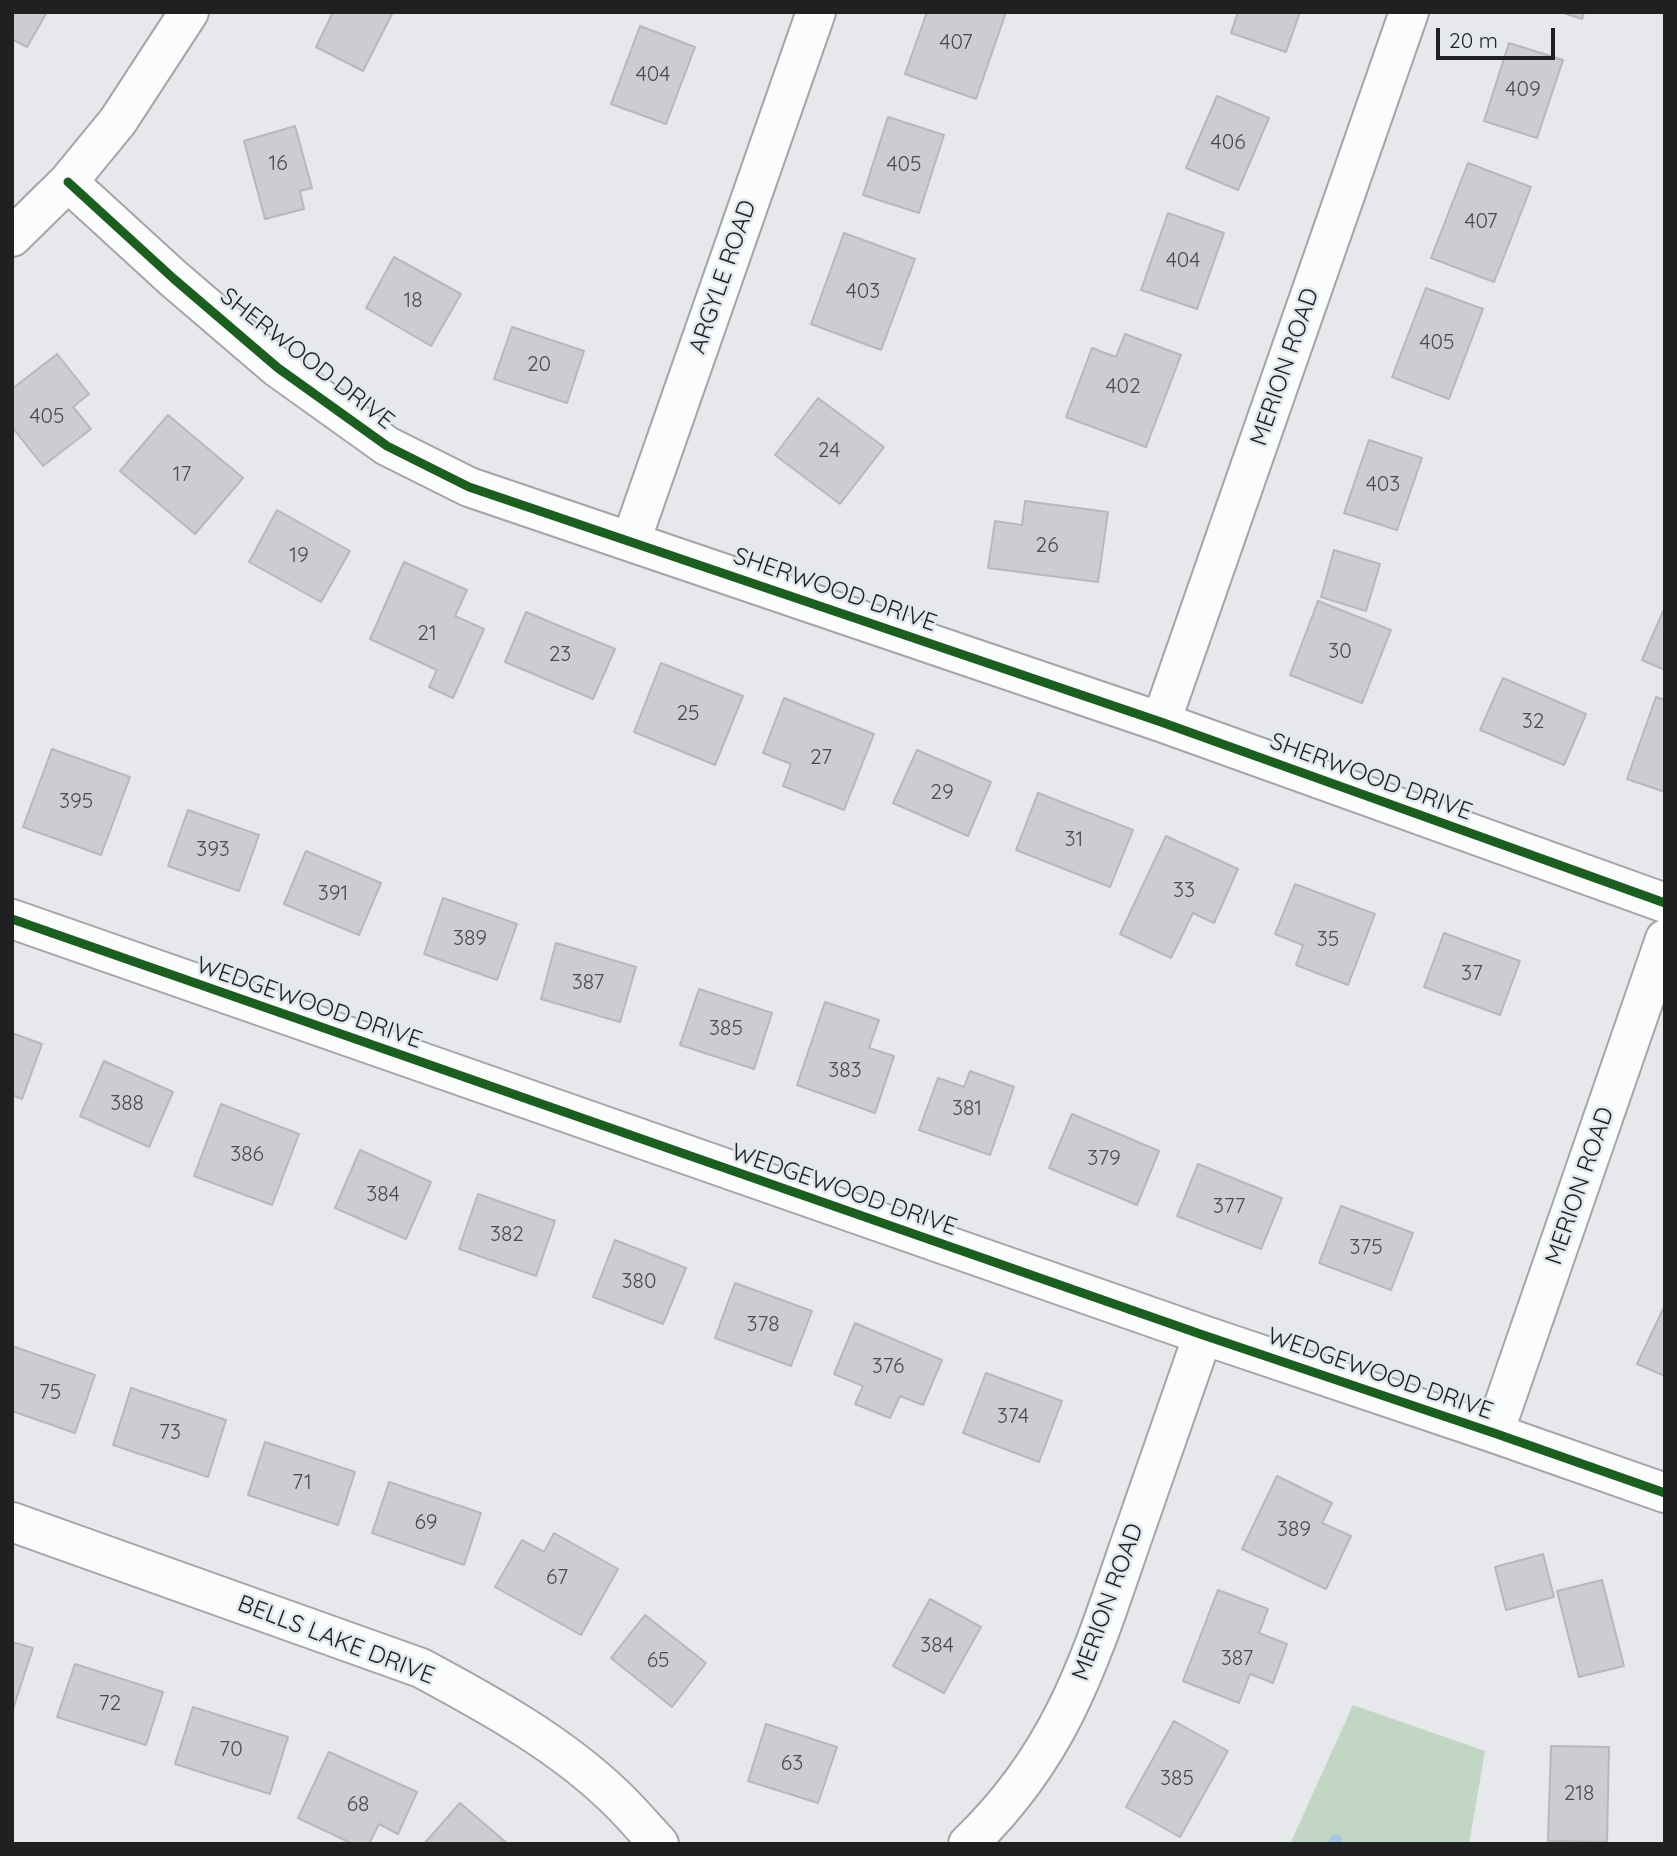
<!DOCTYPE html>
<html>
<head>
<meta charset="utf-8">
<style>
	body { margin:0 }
	#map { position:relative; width:1677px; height:1856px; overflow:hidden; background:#e6e8eb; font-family:Quicksand,sans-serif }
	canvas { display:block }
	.frame { position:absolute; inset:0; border:14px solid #1e2022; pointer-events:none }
	.scale { position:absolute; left:1436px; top:28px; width:119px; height:32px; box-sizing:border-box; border:4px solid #1e2022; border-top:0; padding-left:9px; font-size:21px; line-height:24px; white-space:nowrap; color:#1e2022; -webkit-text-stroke:5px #e3e8ee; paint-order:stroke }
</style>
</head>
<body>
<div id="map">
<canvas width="1677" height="1856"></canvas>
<div class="frame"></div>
<div class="scale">20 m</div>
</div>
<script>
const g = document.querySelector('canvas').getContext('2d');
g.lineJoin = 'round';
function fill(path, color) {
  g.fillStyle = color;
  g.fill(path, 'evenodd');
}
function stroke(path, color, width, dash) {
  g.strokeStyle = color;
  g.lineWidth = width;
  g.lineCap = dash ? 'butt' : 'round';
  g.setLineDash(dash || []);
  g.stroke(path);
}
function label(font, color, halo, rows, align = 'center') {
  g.font = font + ' Quicksand,sans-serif';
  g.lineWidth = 5;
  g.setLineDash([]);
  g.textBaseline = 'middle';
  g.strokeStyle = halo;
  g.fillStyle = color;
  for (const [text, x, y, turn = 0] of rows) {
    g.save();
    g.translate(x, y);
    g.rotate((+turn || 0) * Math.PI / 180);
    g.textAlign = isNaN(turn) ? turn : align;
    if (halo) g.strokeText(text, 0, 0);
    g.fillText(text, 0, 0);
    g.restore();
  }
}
const green = new Path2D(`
	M1353,1705L1485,1751L1469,1844H1290Z`);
const stream = new Path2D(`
	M1334,1844L1336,1840`);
const building = new Path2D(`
	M12,12H47L27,47L12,39Z
	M333,12H393L363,71L316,47Z
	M927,12H1006L976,99L905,74Z
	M1238,12H1300L1286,52L1231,33Z
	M1561,12H1584L1582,19Z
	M640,26L695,47L666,124L611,104Z
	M1509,43L1563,60L1537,138L1484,121Z
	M1217,96L1269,118L1238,190L1186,168Z
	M888,117L944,135L919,213L863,195Z
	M295,126L312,188L300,191L304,209L265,219L244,141Z
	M1468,163L1531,187L1494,282L1431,258Z
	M1168,213L1224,233L1197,309L1141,290Z
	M844,233L915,259L881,350L811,324Z
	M394,257L461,294L431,346L366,308Z
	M1426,288L1483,309L1449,399L1392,377Z
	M512,327L584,351L567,403L494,379Z
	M1125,334L1181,355L1146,447L1066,417L1092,348L1116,357Z
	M57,354L89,394L73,407L91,429L43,466L12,427V389Z
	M818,398L884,447L840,504L775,455Z
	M168,415L243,478L195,534L120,471Z
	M1369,440L1422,458L1397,530L1344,513Z
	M1025,501L1108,512L1098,582L988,568L995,521L1022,525Z
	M277,510L350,551L321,602L249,562Z
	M1334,550L1380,564L1366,611L1321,597Z
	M404,562L467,590L455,616L484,629L453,698L429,687L437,670L370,639Z
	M1318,601L1391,630L1362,703L1290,675Z
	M1663,611L1665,612V670L1642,660Z
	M526,612L615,649L593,699L505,662Z
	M661,663L743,696L715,765L634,732Z
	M1503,678L1586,714L1564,765L1480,730Z
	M1656,697L1665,700V792L1627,779Z
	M784,698L874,734L844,810L783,786L791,764L763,753Z
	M52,749L130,777L101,855L23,827Z
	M917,750L991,782L968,836L893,803Z
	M1038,793L1133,830L1110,887L1016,850Z
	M188,810L259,835L239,891L168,866Z
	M1166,836L1238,869L1214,923L1193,913L1171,958L1120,934Z
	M306,851L381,883L359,935L284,904Z
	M1295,884L1375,914L1348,985L1296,965L1303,945L1275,934Z
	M443,898L517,924L497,980L424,954Z
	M1444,933L1520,961L1500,1015L1424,987Z
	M556,943L636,967L620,1022L541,999Z
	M699,989L772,1013L754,1069L680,1045Z
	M825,1002L879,1020L869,1048L894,1056L875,1113L797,1085Z
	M12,1033L42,1044L22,1099L12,1095Z
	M104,1061L173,1092L149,1147L80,1116Z
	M970,1071L1014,1087L990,1155L919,1130L938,1078L964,1087Z
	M221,1104L299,1134L272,1205L194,1176Z
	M1072,1114L1159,1151L1137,1205L1049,1168Z
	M360,1150L431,1182L406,1239L335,1208Z
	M1198,1164L1282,1198L1261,1249L1177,1216Z
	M478,1194L555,1221L536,1276L459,1249Z
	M1341,1206L1413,1233L1391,1290L1319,1263Z
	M615,1240L686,1268L663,1324L593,1297Z
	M735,1283L812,1311L791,1366L715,1338Z
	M1664,1307H1665V1376L1637,1364Z
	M855,1323L942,1360L923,1405L900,1396L890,1418L855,1404L863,1386L834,1374Z
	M12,1346L95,1375L75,1433L12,1411Z
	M986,1373L1062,1401L1039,1462L963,1433Z
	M131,1388L226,1420L208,1477L113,1445Z
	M265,1442L355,1472L338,1525L248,1495Z
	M1277,1476L1332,1503L1322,1523L1351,1536L1326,1589L1242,1549Z
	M389,1482L481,1513L464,1565L372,1533Z
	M554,1533L618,1569L581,1635L495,1587L522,1540L544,1552Z
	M1543,1554L1554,1597L1506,1610L1495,1567Z
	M1602,1580L1624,1666L1579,1677L1557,1591Z
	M1218,1590L1268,1609L1259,1633L1287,1644L1273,1683L1250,1674L1239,1703L1183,1681Z
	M930,1599L981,1627L944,1693L893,1666Z
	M645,1615L706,1663L672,1707L611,1658Z
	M12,1642L33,1648L12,1712Z
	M75,1664L163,1692L146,1745L57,1717Z
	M193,1707L288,1737L270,1794L175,1764Z
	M1174,1721L1228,1751L1180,1837L1126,1807Z
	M766,1724L837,1747L818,1803L748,1781Z
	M1551,1746L1609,1747L1607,1842L1548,1841Z
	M329,1752L417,1792L398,1834L379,1824L369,1844H353L298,1818Z
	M460,1803L508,1844H424Z`);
const minor = new Path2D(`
	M68,182L174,279L278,368L387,446L469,487L1161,722L1665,903
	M12,237L68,182L118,121L189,12
	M631,541L816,12
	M1161,722L1409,12
	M12,919L1203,1335L1494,1433L1665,1493
	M1494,1433L1665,939
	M12,1522L421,1668C488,1704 559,1743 614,1796C630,1811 644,1828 659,1844
	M968,1844C1060,1756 1089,1664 1129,1547C1154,1477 1178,1406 1203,1335`);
const cycleway = new Path2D(`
	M68,182L174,279L278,368L387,446L469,487L1161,722L1665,903
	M12,919L1203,1335L1494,1433L1665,1493`);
const numberNames = [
	["407",956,43],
	["404",653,75],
	["409",1523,90],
	["406",1228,143],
	["16",278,164],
	["405",904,165],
	["407",1481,222],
	["404",1183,261],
	["403",863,292],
	["18",413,301],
	["405",1437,343],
	["20",539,365],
	["402",1123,387],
	["405",47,417],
	["24",829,451],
	["17",182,475],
	["403",1383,485],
	["26",1047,546],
	["19",299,556],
	["21",427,634],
	["30",1340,652],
	["23",560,655],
	["25",688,714],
	["32",1533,722],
	["27",821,758],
	["29",942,793],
	["395",76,802],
	["31",1074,840],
	["393",213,850],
	["33",1184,891],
	["391",333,894],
	["389",470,939],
	["35",1328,940],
	["37",1472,974],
	["387",588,983],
	["385",726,1029],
	["383",845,1071],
	["388",127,1104],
	["381",967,1109],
	["386",247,1155],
	["379",1104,1159],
	["384",383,1195],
	["377",1229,1207],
	["382",507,1235],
	["375",1366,1248],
	["380",639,1282],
	["378",763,1325],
	["376",888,1367],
	["75",50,1393],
	["374",1013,1417],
	["73",170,1433],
	["71",302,1483],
	["69",426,1523],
	["389",1294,1530],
	["67",557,1578],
	["384",937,1646],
	["387",1237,1659],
	["65",658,1661],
	["72",110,1704],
	["70",231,1750],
	["63",792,1764],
	["385",1177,1779],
	["218",1579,1794],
	["68",358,1805]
];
const streetNames = [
	["ARGYLE ROAD",723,277,-71],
	["SHERWOOD DRIVE",307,359,38],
	["MERION ROAD",1285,367,-71],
	["SHERWOOD DRIVE",835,590,19],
	["SHERWOOD DRIVE",1371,777,20],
	["WEDGEWOOD DRIVE",309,1003,19],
	["MERION ROAD",1580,1186,-71],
	["WEDGEWOOD DRIVE",844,1190,19],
	["WEDGEWOOD DRIVE",1380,1374,19],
	["MERION ROAD",1108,1602,-70],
	["BELLS LAKE DRIVE",336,1640,21]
];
fill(green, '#c2d6c4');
stroke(stream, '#a5c8e2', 12);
fill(building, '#cccdd0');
stroke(building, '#b6b8ba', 2);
stroke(minor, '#a3a5a8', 42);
stroke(minor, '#fbfcfc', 38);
stroke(cycleway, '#1b5e20', 9);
label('21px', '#4a4b4e', null, numberNames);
label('24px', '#1e2022', '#e3e8ee', streetNames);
</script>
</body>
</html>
